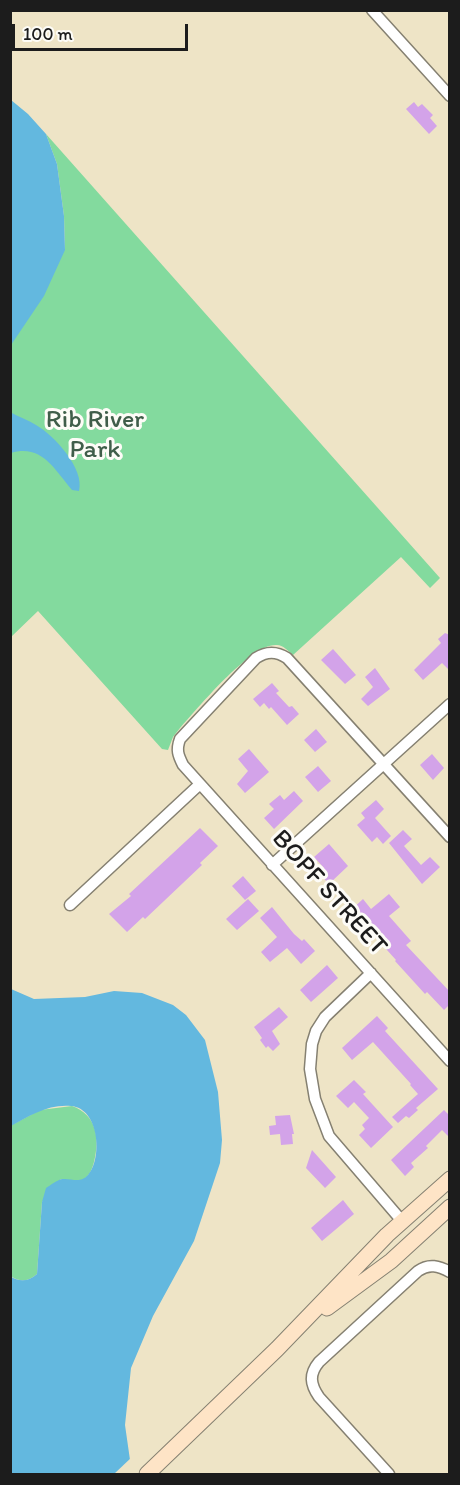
<!DOCTYPE html>
<html>
<head>
<meta charset="utf-8">
<style>
	body { margin:0 }
	#map { position:relative; width:460px; height:1485px; overflow:hidden; background:#eee4c6; font-family:Itim,sans-serif }
	canvas { display:block }
	.frame { position:absolute; inset:0; border:12px solid #1c1c1c; pointer-events:none }
	.scale { position:absolute; left:12px; top:24px; width:176px; height:27px; box-sizing:border-box; border:3px solid #1c1c1c; border-top:0; padding-left:8px; font-size:18px; line-height:21px; white-space:nowrap; color:#1c1c1c; -webkit-text-stroke:4px #fdfcf7; paint-order:stroke }
</style>
</head>
<body>
<div id="map">
<canvas width="460" height="1485"></canvas>
<div class="frame"></div>
<div class="scale">100 m</div>
</div>
<script>
const g = document.querySelector('canvas').getContext('2d');
g.lineJoin = 'round';
function fill(path, color) {
  g.fillStyle = color;
  g.fill(path, 'evenodd');
}
function stroke(path, color, width, dash) {
  g.strokeStyle = color;
  g.lineWidth = width;
  g.lineCap = dash ? 'butt' : 'round';
  g.setLineDash(dash || []);
  g.stroke(path);
}
function label(font, color, halo, rows, align = 'center') {
  g.font = font + ' Itim,sans-serif';
  g.lineWidth = 6;
  g.setLineDash([]);
  g.textBaseline = 'middle';
  g.strokeStyle = halo;
  g.fillStyle = color;
  for (const [text, x, y, turn = 0] of rows) {
    g.save();
    g.translate(x, y);
    g.rotate((+turn || 0) * Math.PI / 180);
    g.textAlign = isNaN(turn) ? turn : align;
    if (halo) g.strokeText(text, 0, 0);
    g.fillText(text, 0, 0);
    g.restore();
  }
}
const green = new Path2D(`
	M46,134L440,578L430,588L401,557L293,655C288,651 283,645 277,645C252,642 197,709 180,728L173,737L168,750L162,749L38,611L11,637L10,211L65,250L64,216L57,164Z
	M72,1106C97,1115 100,1139 94,1162C92,1170 88,1179 80,1181C75,1182 66,1180 61,1179L42,1202L37,1274C29,1281 20,1283 11,1276L10,1126L40,1110Z`);
const water = new Path2D(`
	M11,100L28,114L46,134L57,164L64,216L65,250L44,296L11,345Z
	M10,412C19,417 28,420 36,425C54,435 85,469 79,491L72,490C54,469 42,444 11,453Z
	M11,989L34,999L85,997L114,991L142,993L173,1005L186,1015L205,1040L218,1092L222,1140L220,1163L194,1241L153,1316L131,1368L125,1425L132,1474H11L10,1276C20,1283 29,1281 37,1274L42,1202L46,1188C51,1185 57,1180 62,1179C72,1178 80,1184 88,1175C103,1158 99,1108 71,1106C48,1104 29,1116 11,1126Z`);
const pier = new Path2D(`
	M132,1457L135,1474H114Z`);
const building = new Path2D(`
	M414,102L418,107L422,104L433,115L430,118L437,126L429,134L406,109Z
	M445,633L450,635V671L442,663L423,680L414,670L441,643L438,639Z
	M333,649L356,675L345,684L321,660Z
	M375,668L390,689L368,706L361,699L373,687L365,677Z
	M272,683L279,691L276,693L289,707L292,706L299,714L287,725L271,707L269,709L264,703L260,707L253,699Z
	M316,729L327,742L315,752L304,740Z
	M249,749L269,772L245,793L237,784L248,771L238,759Z
	M432,754L444,768L433,780L420,765Z
	M318,766L331,781L318,792L305,777Z
	M294,791L303,801L274,829L264,818L274,809L269,804L280,795L284,800Z
	M376,800L384,809L375,818L391,836L383,844L377,837L372,842L357,825L365,818L361,813Z
	M200,828L218,846L200,863L202,865L145,919L143,917L127,932L109,914L131,896L129,894Z
	M403,830L412,839L404,846L421,865L430,857L440,867L422,884L389,843Z
	M329,844L348,866L329,884L319,873L324,868L314,857Z
	M243,876L256,891L245,900L232,886Z
	M389,894L400,907L389,916L411,941L406,945L450,992V1004L444,1010L427,992L425,994L395,961L396,960L351,910L363,899L371,909Z
	M248,899L259,911L237,930L226,919Z
	M272,907L294,934L302,941L304,939L315,951L301,964L287,948L270,962L261,952L277,937L260,918Z
	M327,965L338,978L311,1002L300,990Z
	M279,1007L288,1017L272,1031L280,1044L273,1051L268,1046L266,1048L260,1040L262,1038L254,1027Z
	M377,1016L388,1028L385,1031L438,1089L416,1108L418,1110L409,1118L406,1116L398,1123L392,1117L418,1094L410,1085L411,1084L373,1042L352,1060L342,1048Z
	M354,1080L366,1092L363,1094L393,1127L371,1148L359,1135L365,1129L362,1125L369,1118L354,1102L348,1108L336,1096Z
	M444,1110L450,1116V1138L442,1130L426,1146L428,1148L411,1163L414,1167L405,1176L391,1160Z
	M290,1115L294,1134H292L293,1144L281,1145L280,1134L270,1135L269,1126L276,1125L275,1116Z
	M312,1150L336,1177L325,1188L306,1168Z
	M343,1200L354,1214L322,1241L311,1228Z`);
const street = new Path2D(`
	M372,10L450,96
	M450,837L287,658C276,651 267,651 256,658L180,739C176,750 178,755 183,765L450,1061
	M272,865L450,704
	M70,905L200,784
	M371,973L325,1017L316,1031L312,1044L310,1069L315,1099L329,1136L402,1221
	M389,1474L319,1397C310,1384 309,1374 319,1362L418,1271C429,1263 439,1266 450,1272`);
const secondary = new Path2D(`
	M327,1308L391,1261L450,1207
	M147,1474L277,1349L387,1235L450,1179`);
const parkNames = [
	["Rib River",95,420],
	["Park",95,450]
];
const streetNames = [
	["BOPF STREET",329,893,48]
];
fill(green, '#83da9e');
fill(water, '#63b8df');
fill(pier, '#eee4c6');
fill(building, '#d3a3e9');
stroke(street, '#858071', 13);
stroke(secondary, '#858071', 17);
stroke(street, '#fff', 10);
stroke(secondary, '#fee4c6', 15);
label('26px', '#405e4a', '#fdfcf7', parkNames);
label('26px', '#1c1c1c', '#fdfcf7', streetNames);
</script>
</body>
</html>
